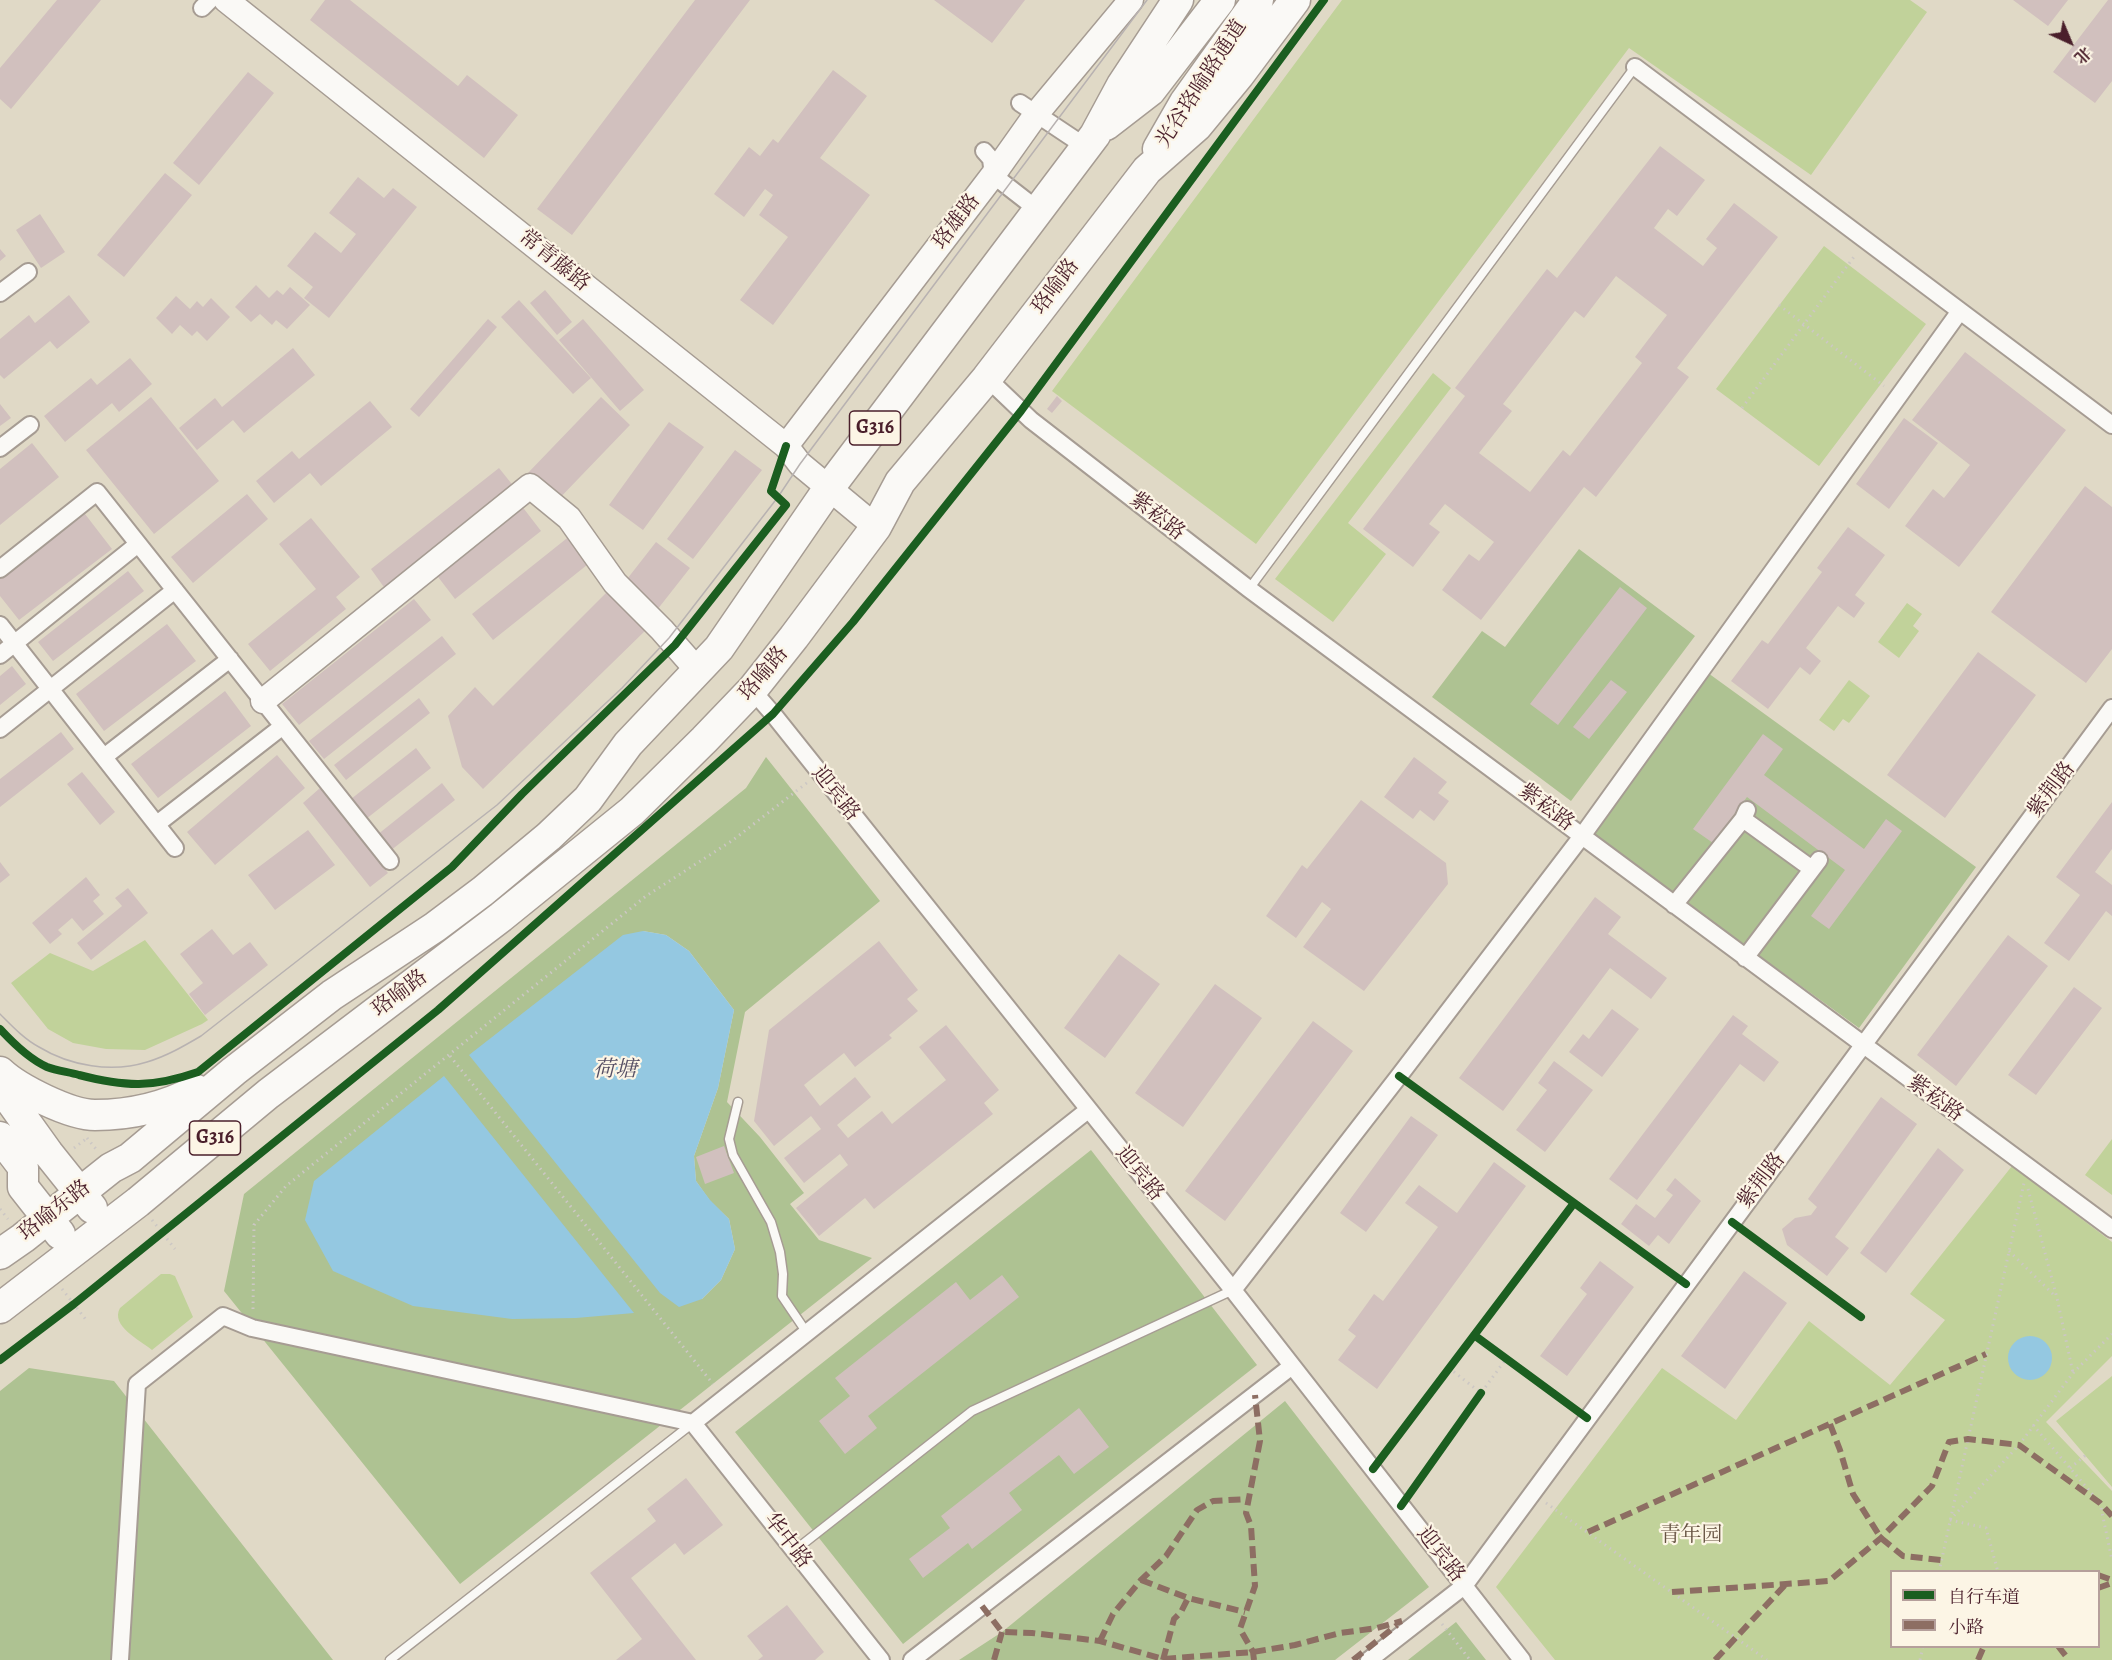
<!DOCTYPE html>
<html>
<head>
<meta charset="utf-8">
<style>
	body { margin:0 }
	#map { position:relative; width:2112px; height:1660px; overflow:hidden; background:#e0d9c6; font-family:Alegreya,"Noto Serif SC",serif }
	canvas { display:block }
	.legend { position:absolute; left:1890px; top:1570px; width:210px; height:78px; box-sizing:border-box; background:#fcf5e5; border:2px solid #b59f9b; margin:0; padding:8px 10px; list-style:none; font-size:18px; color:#4a1f2b }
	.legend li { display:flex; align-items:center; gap:12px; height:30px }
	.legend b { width:30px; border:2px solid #b59f9b }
	.north { position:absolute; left:2040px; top:12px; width:60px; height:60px; -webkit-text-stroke:4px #fcf5e5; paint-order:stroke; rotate:136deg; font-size:16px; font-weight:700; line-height:24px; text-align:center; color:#4a1f2b }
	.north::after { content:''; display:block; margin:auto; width:21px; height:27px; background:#4a1f2b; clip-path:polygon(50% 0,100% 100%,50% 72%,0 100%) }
</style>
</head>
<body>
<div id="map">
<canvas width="2112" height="1660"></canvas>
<ul class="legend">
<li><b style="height:8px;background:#1b5e20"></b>自行车道</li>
<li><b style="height:8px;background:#8d6e63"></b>小路</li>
</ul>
<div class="north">北</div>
</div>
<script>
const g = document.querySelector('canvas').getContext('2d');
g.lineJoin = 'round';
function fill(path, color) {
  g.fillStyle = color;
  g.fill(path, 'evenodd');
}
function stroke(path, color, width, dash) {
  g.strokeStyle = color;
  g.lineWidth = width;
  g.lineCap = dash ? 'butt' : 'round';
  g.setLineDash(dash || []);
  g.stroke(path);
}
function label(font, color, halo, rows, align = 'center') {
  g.font = font + ' Alegreya,"Noto Serif SC",serif';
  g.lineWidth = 4.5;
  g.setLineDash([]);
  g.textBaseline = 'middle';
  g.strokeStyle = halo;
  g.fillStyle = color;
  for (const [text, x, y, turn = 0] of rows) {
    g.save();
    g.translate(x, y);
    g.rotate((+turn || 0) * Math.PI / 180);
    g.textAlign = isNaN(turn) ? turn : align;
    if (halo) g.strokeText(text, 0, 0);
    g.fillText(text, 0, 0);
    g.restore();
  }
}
const green = new Path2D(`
	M1342,0H1910L1927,12L1811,175L1629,48L1256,544L1052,391Z
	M1824,246L1926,324L1819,466L1716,389Z
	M1433,373L1451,388L1348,523L1386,554L1333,622L1275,579Z
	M1907,603L1922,614L1913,626L1919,631L1899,658L1878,642Z
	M1849,680L1870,696L1849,723L1843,719L1834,731L1819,720Z
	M145,940L208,1020L202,1024L145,1050L106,1049L73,1043L48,1029L11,983L50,953L93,971Z
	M2112,1139V1195L2085,1175Z
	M2012,1166L2112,1242V1356L2046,1422L2112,1491V1660H1555L1496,1587L1662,1368L1736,1420L1809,1321L1890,1385L1945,1320L1910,1294ZM1892,1572H2098V1646H1892Z
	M161,1274H170L175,1276L193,1317L152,1350C140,1340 110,1326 120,1308Z
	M2112,1376V1487L2056,1421Z`);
const forest = new Path2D(`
	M1579,549L1695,636L1571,801L1432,697L1482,631L1505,647Z
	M1708,673L1976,867L1859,1028L1591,834Z
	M766,757L880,901L745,1012L727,1102L760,1137L804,1193L790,1204L819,1240L872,1258L460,1584L224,1291L244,1194L746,788ZM643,931L666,935L689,951L734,1010L718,1088L694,1156L696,1181L710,1201L729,1219L735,1249L721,1280L702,1299Z
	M1091,1150L1257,1365L903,1644L735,1432Z
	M29,1368L114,1381L333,1660H0V1391Z
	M1285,1401L1429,1587L1335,1660H959L1002,1632Z
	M1456,1622L1486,1660H1408Z`);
const water = new Path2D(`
	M643,931L666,935L689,951L734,1010L718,1088L694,1156L696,1181L710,1200L729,1219L735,1249L721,1280L702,1299L679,1307L660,1293L469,1055L623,935Z
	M444,1076L634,1313L576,1318L512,1319L413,1306L333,1271L305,1220L314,1181Z
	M2008 1358a22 22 0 1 1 44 0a22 22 0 1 1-44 0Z`);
const building = new Path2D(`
	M57,0H101L11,109L0,99V68Z
	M325,0H350L458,86L467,75L518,115L484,158L310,20Z
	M695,0H750L572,235L537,209Z
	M934,0H1025L992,43Z
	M2013,0H2068L2048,26Z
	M2108,0H2112V81L2095,103L2053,72Z
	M833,70L867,96L820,158L870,195L773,325L740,300L788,237L759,215L773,195L765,189L744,217L714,194L749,147L760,156L773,139L778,143Z
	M248,72L274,93L199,185L173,163Z
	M1660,146L1705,180L1677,216L1668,209L1654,228L1703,266L1717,248L1706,239L1734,203L1778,237L1677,368L1689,377L1596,497L1584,487L1481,620L1442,590L1469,554L1479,561L1494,542L1445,504L1429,524L1440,532L1413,567L1363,529L1465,396L1455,388L1547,269L1557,278ZM1616,276L1667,315L1635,357L1642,363L1570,456L1563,450L1530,492L1479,453L1512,411L1503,404L1575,311L1584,318Z
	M165,173L192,195L124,277L97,255Z
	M358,177L384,198L393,188L417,207L329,318L304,298L313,287L287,266L315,232L341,253L356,234L329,213Z
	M40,214L65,252L41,268L16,230Z
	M0,249L6,256L0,261Z
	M256,285L269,298L277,290L283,295L290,287L310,305L287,329L276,320L272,325L260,314L251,322L235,307Z
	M545,290L572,322L557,335L530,303Z
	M69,295L90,322L57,349L50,341L4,379L0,375V339L29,315L35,323Z
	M176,296L190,309L197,301L203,307L211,298L230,317L207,341L197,331L192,336L180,325L172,334L156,318Z
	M519,300L591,378L573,394L501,317Z
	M488,319L497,327L419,417L410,409Z
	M583,319L644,390L620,411L559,340Z
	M293,348L315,375L244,433L233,420L197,450L179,428L215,398L222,407Z
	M1965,352L2066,430L1959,567L1905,526L1933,489L1944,498L1970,465L1912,420Z
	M130,358L152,384L119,412L112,403L65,442L44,416L91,378L97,385Z
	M1057,396L1062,401L1052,413L1047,409Z
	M151,397L219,481L154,534L86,450Z
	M601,397L630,425L555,503L526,475Z
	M370,401L392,427L321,486L310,473L274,503L256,481L292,451L299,459Z
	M0,404L11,418L0,426Z
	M1904,418L1938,443L1889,509L1856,484Z
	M669,422L704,447L643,530L609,505Z
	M32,443L59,477L0,525V469Z
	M735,450L762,470L693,559L667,539Z
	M499,468L515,488L386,590L371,569Z
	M2085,486L2112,507V649L2086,683L1991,612Z
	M247,494L268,519L193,583L171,557Z
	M521,505L541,531L455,599L435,573Z
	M85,514L112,549L19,620L0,596V579Z
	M311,518L360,577L336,597L346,609L270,671L248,644L316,589L279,544Z
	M1848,527L1885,555L1855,595L1865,603L1854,618L1838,606L1806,648L1821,661L1810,675L1800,667L1768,709L1731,681L1762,640L1768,644L1822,572L1817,568Z
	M571,535L592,561L493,640L472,614Z
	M656,542L690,568L657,610L624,583Z
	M128,571L144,591L53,661L38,642Z
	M1620,587L1647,608L1558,725L1530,704Z
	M611,588L648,628L483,789L462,767L448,716L475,687L493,706Z
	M414,599L431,620L299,725L282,704Z
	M167,624L196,661L104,731L76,694Z
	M442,636L456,654L324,759L309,741Z
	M1978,652L2036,695L1945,818L1887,775Z
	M12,666L26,684L0,705V676Z
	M1611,680L1627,692L1589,739L1573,727Z
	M225,691L251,726L158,798L131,764Z
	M419,698L430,713L346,780L334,765Z
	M61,732L74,749L0,807V779Z
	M1763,734L1783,749L1764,775L1864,849L1886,819L1902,831L1829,929L1811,916L1845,870L1747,797L1713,843L1693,829Z
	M416,748L431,768L366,819L351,799Z
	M277,755L305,788L215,865L187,832Z
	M1414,757L1447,782L1438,793L1449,801L1434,821L1420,810L1413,819L1384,797Z
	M82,772L115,812L100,825L67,784Z
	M442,783L455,800L390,851L377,835Z
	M320,788L388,873L370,887L303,803Z
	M1361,800L1446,863L1448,884L1364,991L1303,947L1331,909L1322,902L1296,938L1266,916L1302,865L1307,869Z
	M2112,802V849L2095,872L2112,885V916L2106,911L2069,961L2044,943L2080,895L2056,877Z
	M308,830L335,865L275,910L248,875Z
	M0,862L10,875L0,883Z
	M86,877L100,895L93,901L104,914L83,931L72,918L58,930L62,934L50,944L32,923Z
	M128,888L148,913L91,960L77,943L122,906L115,898Z
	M1595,897L1621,917L1608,934L1667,978L1651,999L1610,968L1503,1111L1459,1078Z
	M212,929L233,955L250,942L268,965L205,1015L189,994L203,983L180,954Z
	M2008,935L2048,966L1956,1086L1917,1055Z
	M879,941L918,990L907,999L918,1011L889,1035L892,1038L855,1067L844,1053L804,1085L820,1106L855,1077L871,1097L837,1125L848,1138L882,1111L892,1124L946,1080L919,1047L946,1025L999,1090L984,1103L993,1114L874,1209L865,1198L819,1236L796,1208L848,1165L840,1154L804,1183L784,1158L821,1129L811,1116L774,1146L754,1121L769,1030Z
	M1119,954L1160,984L1105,1058L1064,1028Z
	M1215,984L1262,1018L1183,1127L1135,1093Z
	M2074,987L2102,1008L2036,1095L2008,1075Z
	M1612,1009L1639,1029L1602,1077L1569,1052L1583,1034L1589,1039Z
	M1733,1015L1748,1026L1742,1034L1779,1062L1764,1082L1740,1064L1637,1200L1609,1179Z
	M1313,1021L1353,1051L1225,1221L1185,1191Z
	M1554,1061L1593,1090L1545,1152L1516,1130L1547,1090L1538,1083Z
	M1881,1097L1917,1124L1835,1237L1849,1248L1827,1276L1787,1245L1782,1229L1795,1218L1811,1215L1817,1207L1808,1199Z
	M1411,1116L1438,1135L1366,1232L1340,1213Z
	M724,1146L734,1173L705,1184L696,1157Z
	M1938,1148L1964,1170L1886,1273L1860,1253Z
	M1494,1162L1526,1186L1377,1389L1338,1360L1356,1336L1348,1330L1374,1294L1383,1301L1438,1227L1405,1203L1419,1185L1457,1213Z
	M1675,1178L1701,1201L1669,1244L1658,1235L1649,1246L1621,1224L1636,1204L1655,1218L1673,1195L1666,1190Z
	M1600,1261L1634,1287L1567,1376L1540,1356L1587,1294L1580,1288Z
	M1744,1271L1787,1303L1725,1389L1681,1356Z
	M1002,1275L1019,1297L868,1416L877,1428L845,1454L819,1421L850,1396L835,1378L956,1282L970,1300Z
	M1079,1408L1109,1447L1074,1474L1059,1455L1009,1493L1022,1510L972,1549L968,1543L923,1578L909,1559L950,1528L941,1516Z
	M686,1478L723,1525L684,1555L675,1543L631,1578L696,1660H616L642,1639L590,1573L656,1521L647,1509Z
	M787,1605L824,1652L815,1660H758L763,1656L747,1636Z`);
const path = new Path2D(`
	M1779,305L1884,386
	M1742,408L1856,254
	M450,1056L713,1384
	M87,1138L96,1149
	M74,1148L86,1139
	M2028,1189L2057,1298L2073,1373
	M0,1209L8,1219
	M152,1220L175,1249
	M2009,1251L2056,1297
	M62,1289L87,1321
	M253,1309L254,1225L286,1186L646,896L733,840L808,782
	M1449,1368L1481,1393L1506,1359
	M2033,1425L2100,1503L2112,1560
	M2070,1468L2086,1455
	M1546,1503L1767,1660
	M1950,1520L2019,1445L2073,1373L2112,1334
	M1950,1520L1986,1528L1998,1572
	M1939,1572L2024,1183
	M1442,1624L1470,1660
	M1920,1660L1923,1646`);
const lane = new Path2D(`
	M1249,589L1635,67
	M738,1102L729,1139L733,1155L771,1222L780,1252L783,1274L782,1296L807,1333
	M794,1551L972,1411L1233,1290
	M390,1660L693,1423`);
const street = new Path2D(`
	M202,8L210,0
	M1635,67L2112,425
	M1020,103L1086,147
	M984,151L991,159L993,175L1038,210
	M0,293L28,272
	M987,378L1031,420L1249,589L2112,1229
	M0,448L30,425
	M0,569L97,492L390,861
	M0,625L175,848
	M0,655L138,544
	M752,690L773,714L1233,1290L1522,1660
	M0,729L175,590
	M104,757L230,659
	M1743,819L1812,869
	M157,824L283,726
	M1674,905L1743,819L1747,810
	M1745,958L1819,860
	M1233,1290L1399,1076L1582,836L1960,311
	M693,1423L1088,1110
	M693,1423L881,1660
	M120,1660L137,1384L223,1316L252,1328L693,1423
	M912,1660L1292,1366
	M1369,1660L1464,1586L2112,708`);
const secondary = new Path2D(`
	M226,0L786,446L800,464L876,527
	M786,446L993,175L1037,113L1131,0
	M263,701L530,486L569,518L615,583L662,630L698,671`);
const highway = new Path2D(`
	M1106,125L1150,91L1220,0
	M1158,149L1185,102L1258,0
	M0,1072C18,1089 70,1115 95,1115C131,1115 165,1107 197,1090
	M0,1086L48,1153L92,1208
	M0,1137L23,1167V1187L60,1234
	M0,1254L23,1238L111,1168L130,1158L234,1071L332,995L435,927L483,891L548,837L588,799L628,744L719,648L829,488L1095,135L1122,85L1178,0
	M0,1308L138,1202L268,1094L501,917L632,811L704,740L752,690L794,637L876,527L900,482L987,378L1147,170L1197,126L1239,75L1295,0`);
const tram = new Path2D(`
	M0,1014C12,1026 24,1039 39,1047C70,1066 112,1073 147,1062C167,1056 184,1046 201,1036L497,805L622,688L669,638L778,497L800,464L1147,0`);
const quiet = new Path2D(`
	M1830,1424L1840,1450L1853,1494L1881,1538L1903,1556L1941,1560
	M1588,1532L1986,1354
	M2098,1575L2112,1580
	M1141,1580L1188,1598L1245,1612
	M2098,1588L2112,1583
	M1672,1592L1829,1581L1881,1538L1932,1486L1949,1442L1968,1439L2019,1445L2100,1503L2112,1516
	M982,1606L1002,1632L1032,1633L1100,1641L1163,1659L1253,1652L1295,1645L1340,1633L1377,1628L1402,1621
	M1100,1641L1113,1614L1141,1580L1166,1556L1197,1510L1213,1501L1248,1499
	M2058,1646L2069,1660
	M994,1660L1002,1632
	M1163,1660L1174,1619L1181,1612L1188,1598
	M1254,1660L1253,1652L1240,1629L1255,1586L1251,1526L1246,1513L1260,1441L1255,1395
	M1353,1660L1397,1625
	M1715,1660L1785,1585
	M1978,1660L1984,1646`);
const cycleway = new Path2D(`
	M0,1029C12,1042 31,1060 47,1067C57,1071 69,1072 79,1075C126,1087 152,1088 198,1072L452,867L522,794L675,645L786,505L771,491L786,446
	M1399,1076L1686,1284
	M1732,1222L1861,1317
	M1474,1335L1587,1418
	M0,1360L74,1304L438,1010L773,714L853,622L1021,411L1324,0
	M1373,1469L1574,1203
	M1401,1506L1481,1393`);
const shields = [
	[875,428,51],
	[215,1138,51]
];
const shieldNames = [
	["G316",875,428],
	["G316",215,1138]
];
const streetNames = [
	["光谷珞喻路通道",1202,84,-57],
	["珞雄路",957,222,-53],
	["常青藤路",554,261,39],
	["珞喻路",1056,287,-53],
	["紫菘路",1157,517,38],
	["珞喻路",764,674,-50],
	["紫荆路",2052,790,-53],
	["迎宾路",835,794,51],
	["紫菘路",1546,808,37],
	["珞喻路",400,994,-37],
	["紫菘路",1935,1099,36],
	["迎宾路",1139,1174,51],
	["紫荆路",1762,1181,-53],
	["珞喻东路",55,1211,-38],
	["华中路",787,1541,52],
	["迎宾路",1440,1555,52]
];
const parkNames = [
	["青年园",1691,1536]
];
const waterNames = [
	["荷塘",615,1071]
];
fill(green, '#c1d29a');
fill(forest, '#aec292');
fill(water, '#94c8e1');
fill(building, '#d1c0be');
stroke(lane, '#a69c93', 11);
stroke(street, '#a69c93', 20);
stroke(secondary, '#a69c93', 27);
stroke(highway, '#a69c93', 33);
stroke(path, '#ccc7c4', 3, [1.5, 4.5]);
stroke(lane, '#faf9f6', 8);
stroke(street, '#faf9f6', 16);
stroke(secondary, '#faf9f6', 24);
stroke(highway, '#faf9f6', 30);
stroke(tram, '#b8b2b1', 1.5);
stroke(quiet, '#8d6e63', 6, [12, 6]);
stroke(cycleway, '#1b5e20', 8);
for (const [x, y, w] of shields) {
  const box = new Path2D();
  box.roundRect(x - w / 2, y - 17, w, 34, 4.5);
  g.fillStyle = '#fcf5e5';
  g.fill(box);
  stroke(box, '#4a1f2b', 1.5);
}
label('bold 20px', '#4a1f2b', null, shieldNames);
label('21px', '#4a1f2b', '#fcf5e5', streetNames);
label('21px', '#665342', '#fcf5e5', parkNames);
label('italic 22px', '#564f65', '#fcf5e5', waterNames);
</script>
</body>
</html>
